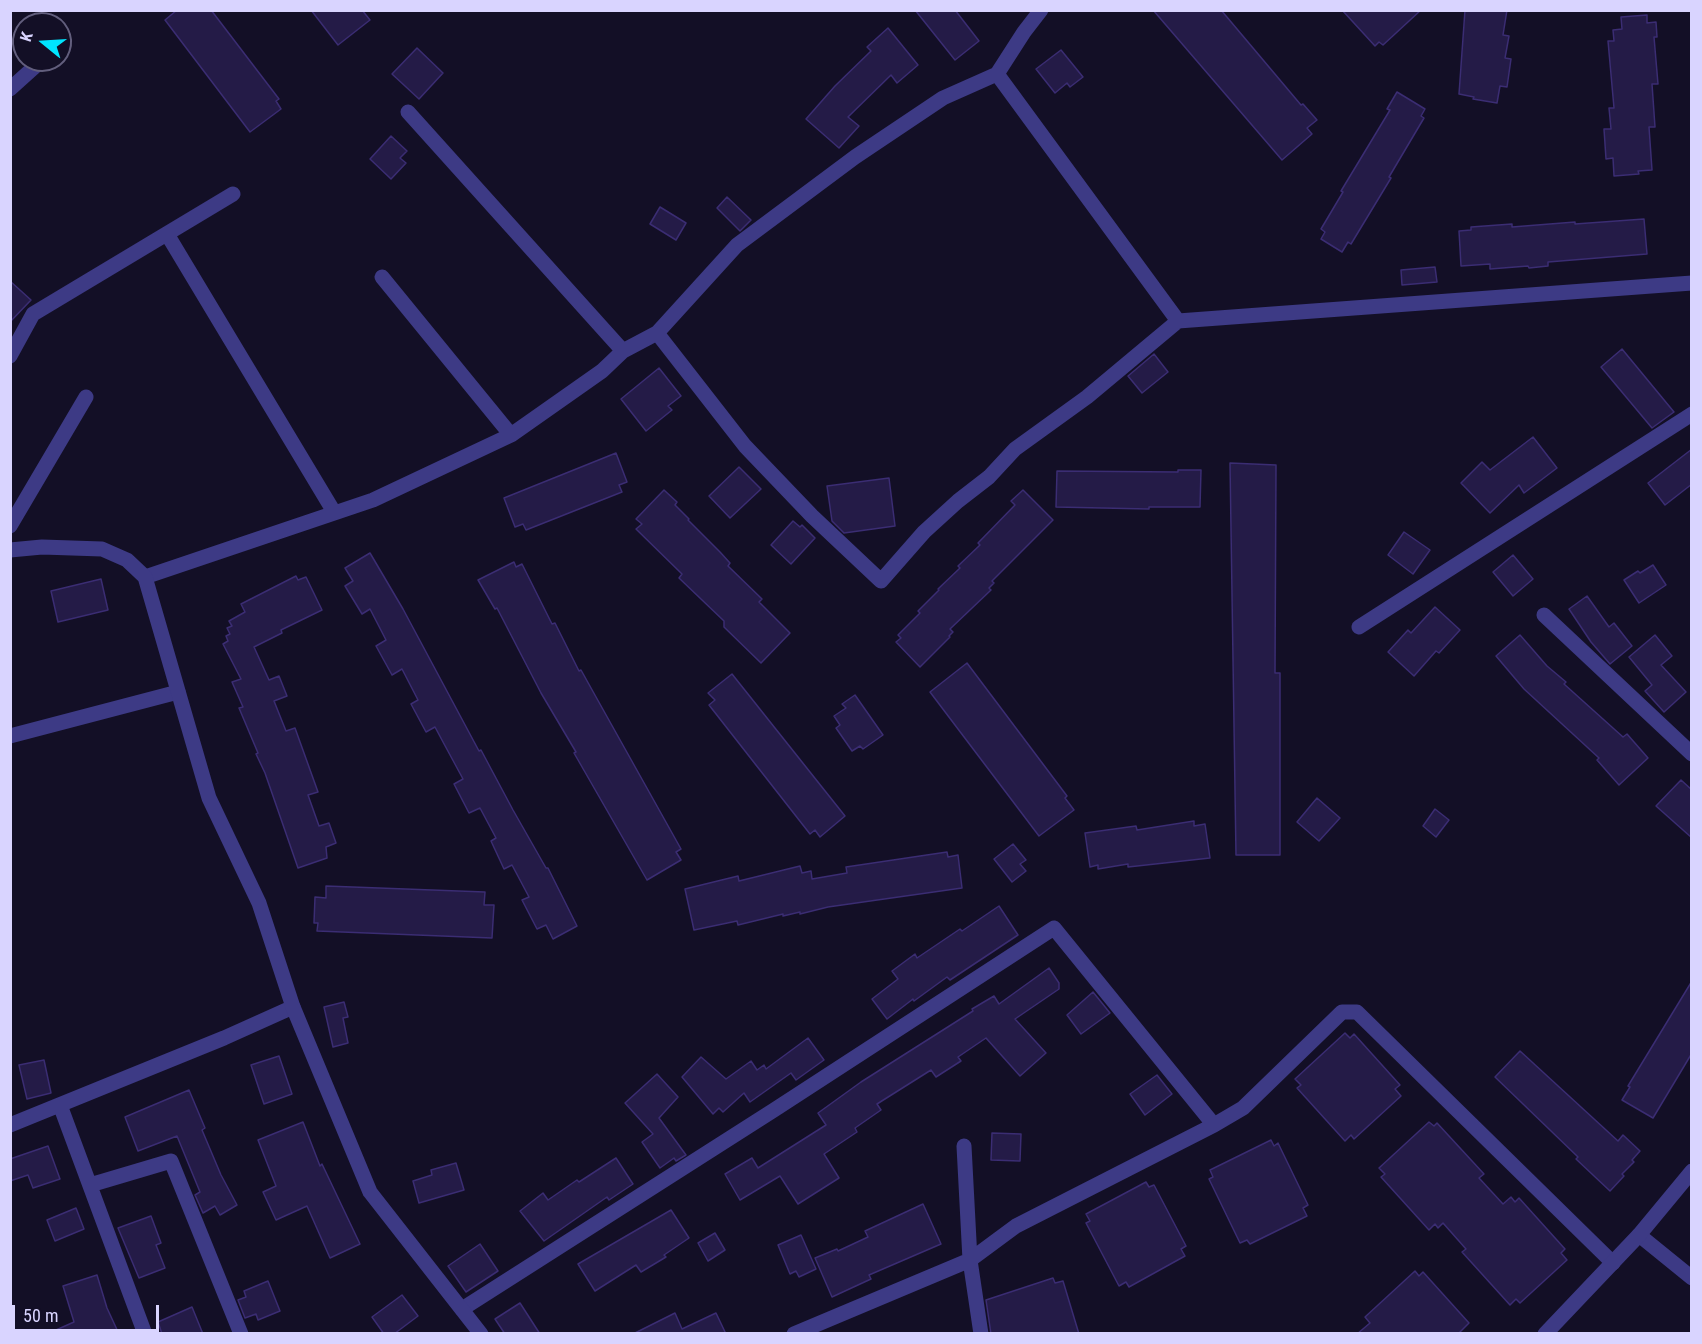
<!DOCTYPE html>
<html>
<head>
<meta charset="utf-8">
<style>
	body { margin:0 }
	#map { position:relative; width:1702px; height:1344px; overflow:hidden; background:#130f26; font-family:"Roboto Condensed",sans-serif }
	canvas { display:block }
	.frame { position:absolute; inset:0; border:12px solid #d9d4ff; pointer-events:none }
	.north { position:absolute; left:12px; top:12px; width:60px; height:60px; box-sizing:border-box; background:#130f26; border:2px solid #625e7d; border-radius:50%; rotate:288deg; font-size:16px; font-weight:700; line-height:24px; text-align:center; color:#d9d4ff }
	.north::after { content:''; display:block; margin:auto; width:21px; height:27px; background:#00e5ff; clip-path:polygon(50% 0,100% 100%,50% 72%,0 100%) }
	.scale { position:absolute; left:12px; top:1305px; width:147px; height:27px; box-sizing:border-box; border:3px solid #d9d4ff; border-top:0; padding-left:8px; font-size:18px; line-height:21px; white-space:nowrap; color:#d9d4ff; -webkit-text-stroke:4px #130f26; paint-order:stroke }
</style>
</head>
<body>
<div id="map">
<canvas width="1702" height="1344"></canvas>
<div class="frame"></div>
<div class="north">K</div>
<div class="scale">50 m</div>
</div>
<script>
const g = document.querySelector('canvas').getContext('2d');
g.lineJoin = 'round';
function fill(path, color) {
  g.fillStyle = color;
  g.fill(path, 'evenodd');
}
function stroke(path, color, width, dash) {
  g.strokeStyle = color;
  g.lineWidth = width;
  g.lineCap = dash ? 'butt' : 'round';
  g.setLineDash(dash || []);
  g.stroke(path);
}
const building = new Path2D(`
	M177,10H211L279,99L276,101L281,109L250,132L165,20Z
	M311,10H362L370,20L338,45Z
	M915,10H955L979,41L955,60Z
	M1153,10H1221L1301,105L1303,104L1317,120L1307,128L1312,134L1282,160Z
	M1342,10H1421L1383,45L1379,42L1375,46Z
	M1465,10H1507L1503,35L1509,36L1505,58L1511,59L1507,87L1500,86L1497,103L1473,99L1474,97L1459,94Z
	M1647,15V23L1656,22L1657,37H1654L1658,84H1652L1655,127H1649L1652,170L1638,171L1639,174L1614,176L1613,158L1606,159L1604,129H1611L1609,108H1614L1608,41H1614L1613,30L1622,29L1621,17Z
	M888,28L918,65L897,83L891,75L848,117L859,126L839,148L806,119L835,86L871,51L867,47Z
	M417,48L443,73L419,99L392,74Z
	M1061,50L1083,77L1070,87L1067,83L1055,93L1036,69Z
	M1397,92L1425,109L1421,116L1424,118L1389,177L1391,178L1351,244L1348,242L1342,252L1321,239L1325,232L1321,229L1343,192L1341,191L1390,110L1387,109Z
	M391,136L407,151L400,158L406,163L391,179L370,159Z
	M727,197L751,220L740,231L717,208Z
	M660,207L686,223L676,240L650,224Z
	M1644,219L1647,254L1548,262V266L1529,268L1528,266L1490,269V264L1461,266L1459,231L1471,230V227L1512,224V227L1575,222V224Z
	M1435,267L1437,282L1402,285L1401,270Z
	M10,281L31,300L10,322Z
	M1622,349L1674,412L1652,428L1601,367Z
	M1154,354L1168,372L1142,393L1128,376Z
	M659,368L681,396L668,406L672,410L646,431L621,399Z
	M1533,437L1557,468L1524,493L1519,485L1490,513L1461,483L1482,462L1490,470Z
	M1692,449V484L1665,505L1648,483Z
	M616,453L627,482L619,485L622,492L526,530L523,524L515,527L504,498Z
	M1230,463L1276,465L1275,673H1280V855H1236Z
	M739,467L761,489L730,518L709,496Z
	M1178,470H1201L1200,507H1149V509L1056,507L1057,471L1178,472Z
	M889,478L895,526L844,533L832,521L827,486Z
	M664,490L677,502L675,505L689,519L688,520L720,552L730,563L728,566L762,599L759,602L790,633L761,663L724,627V621L679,578L682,574L636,529L642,524L636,519Z
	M1023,490L1053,520L992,581L994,583L989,588L991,590L950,629L953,632L949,636L950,637L920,667L896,642L901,638L898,635L920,613L918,611L939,590L938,589L960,568L958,566L980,545L978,543L1015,505L1011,501Z
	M793,521L800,527L802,525L815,538L791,564L771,545Z
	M1404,532L1430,550L1413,574L1388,555Z
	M370,553L403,609L479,751L481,750L513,810L546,868H548L577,926L553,939L546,925L537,929L522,900L529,897L512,865L504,869L491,841L496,838L480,808L469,813L454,784L463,779L443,742L435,727L426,732L411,704L418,700L402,669L392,675L376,646L386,640L370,609L362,614L345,586L353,581L345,568Z
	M1513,555L1533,579L1513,596L1493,572Z
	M514,562L516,567L522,564L552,624L555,623L579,671L581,670L591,688L681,849L676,852L681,860L647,880L574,753L576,752L541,693L497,608L495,609L478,580Z
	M1653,565L1666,585L1639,603L1624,580L1638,571L1640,573Z
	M296,576L298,580L306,577L322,610L281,630L282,633L254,647L269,680L279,676L287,696L274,701L286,731L295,728L318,792L308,795L319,826L329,823L336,843L326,847L327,858L298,868L265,773L256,754L258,753L239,708L243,707L232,682L241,679L223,644L228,641L226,636L230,634L227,628L232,626L229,621L245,612L241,604Z
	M101,579L108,610L58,622L51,591Z
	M1587,596L1609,627L1614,623L1632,646L1610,664L1591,642L1569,609Z
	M1435,607L1460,630L1439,653L1436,651L1414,676L1388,652L1408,630L1411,633Z
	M1520,635L1547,666L1566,682L1564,684L1623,737L1627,734L1648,758L1619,785L1597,760L1599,758L1524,689L1496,656Z
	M1655,635L1672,656L1661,665L1686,692L1664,712L1645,691L1652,685L1629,657Z
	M967,663L1067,796L1065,798L1074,810L1039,836L930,692Z
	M732,674L845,816L820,837L815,830L810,834L709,705L715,700L708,693Z
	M855,695L883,735L863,749L860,746L852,751L836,728L840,725L834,716L846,708L842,704Z
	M1681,780L1692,790V838L1656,806Z
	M1317,798L1340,818L1319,841L1297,822Z
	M1435,809L1449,820L1436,837L1423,826Z
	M1194,821V826L1205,824L1210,858L1128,867V864L1098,869V865L1090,867L1085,833L1136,826L1137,830Z
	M1013,844L1026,860L1020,864L1026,871L1012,882L994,859Z
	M947,852L948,857L958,855L962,888L828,907L800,914V912L783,916V914L738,925L737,921L694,930L685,889L738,876L739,881L800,866L802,873L811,871L812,879L847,873L846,867Z
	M326,886L485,892L484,905H494L492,938L317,931L318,923H314L315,897L326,898Z
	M999,906L1018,935L950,980L947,977L914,1001L913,999L887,1019L872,999L898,979L892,971L915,954L917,958L960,929L962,931Z
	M1049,968L1059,983V989L1015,1019L1046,1053L1020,1076L986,1038L958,1057L961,1061L936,1077L931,1070L877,1104L881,1110L855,1128L857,1132L824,1154L839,1178L798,1204L780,1176L740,1200L725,1174L752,1158L758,1168L826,1125L818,1113L861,1082L973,1011L972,1009L994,996L999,1004Z
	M1692,981V1053L1653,1118L1622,1100L1630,1087L1628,1086Z
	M1093,992L1110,1013L1081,1034L1067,1015Z
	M344,1002L348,1017L343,1018L348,1043L333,1047L324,1007Z
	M1345,1033L1350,1038L1354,1034L1400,1085L1395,1089L1401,1096L1354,1139L1351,1135L1345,1141L1297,1088L1301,1085L1295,1079Z
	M808,1038L824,1060L796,1080L791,1073L750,1102L744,1093L723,1112L719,1108L713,1114L682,1077L701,1057L726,1079L751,1061L757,1070L764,1065L766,1069Z
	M1520,1051L1618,1141L1623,1135L1640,1151L1632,1160L1634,1162L1622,1174L1624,1176L1610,1191L1576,1159L1578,1157L1495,1077Z
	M279,1056L292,1094L264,1104L251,1065Z
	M44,1060L51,1093L27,1099L19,1065Z
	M657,1074L678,1097L659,1118L686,1155L676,1161L674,1158L660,1168L642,1142L653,1134L625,1103Z
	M1157,1075L1172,1094L1145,1115L1130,1094Z
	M189,1090L205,1128L202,1130L221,1175L237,1205L220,1215L215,1206L203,1213L195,1195L200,1192L177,1136L138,1151L125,1117Z
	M303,1122L320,1166L322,1164L360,1244L330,1258L307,1206L276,1220L263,1192L276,1186L258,1140Z
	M1429,1122L1434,1126L1437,1123L1484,1174L1479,1178L1503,1204L1511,1197L1515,1202L1519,1198L1565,1249L1561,1253L1567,1260L1520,1303L1516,1299L1510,1305L1462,1252L1466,1249L1443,1223L1438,1228L1435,1224L1429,1230L1381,1177L1385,1174L1379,1168Z
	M992,1133L1021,1134L1020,1161L991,1160Z
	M1271,1140L1274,1146L1278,1143L1308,1205L1303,1208L1307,1216L1250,1244L1247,1240L1240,1243L1209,1179L1213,1177L1210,1170Z
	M48,1146L60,1179L33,1188L28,1175L10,1181V1159Z
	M616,1158L633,1184L609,1200L607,1197L544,1241L520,1211L543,1193L548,1200L577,1180L579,1182Z
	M456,1163L464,1190L419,1203L413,1181L432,1175L431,1170Z
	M1146,1182L1149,1187L1154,1185L1186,1246L1181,1249L1185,1256L1129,1287L1126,1282L1119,1286L1086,1223L1090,1221L1086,1214Z
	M923,1204L941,1244L869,1275L871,1279L832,1297L815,1258L837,1249L838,1251L868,1237L865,1231Z
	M76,1208L84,1229L55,1241L47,1220Z
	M671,1210L689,1238L664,1255L666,1257L641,1272L636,1265L595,1291L578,1264Z
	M151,1216L161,1243L156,1245L165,1268L139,1278L118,1228Z
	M715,1233L725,1250L708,1261L698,1243Z
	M801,1235L816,1269L799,1277L796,1271L790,1274L778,1245Z
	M480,1244L498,1271L466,1292L448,1266Z
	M1415,1271L1419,1276L1423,1272L1469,1323L1458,1334H1357L1370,1323L1365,1317Z
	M97,1275L107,1308L119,1334H47L74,1322L63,1286Z
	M1053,1278L1055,1283L1063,1281L1079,1334H991L986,1300Z
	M268,1281L280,1311L258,1320L256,1314L245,1318L238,1300L246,1297L244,1291Z
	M402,1295L418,1316L394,1334H384L372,1317Z
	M520,1303L540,1334H505L495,1319Z
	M192,1307L203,1334H162L158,1322Z
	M675,1313L682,1329L716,1313L726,1334H633Z`);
const minor = new Path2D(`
	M997,74L1178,321L1692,283
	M10,89L40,62
	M408,112L623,351
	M167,234L334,512
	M382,277L511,435
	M657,333L745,446L812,516L881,581L924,532L958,501L989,477L1015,449L1087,397L1178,321
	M10,356L33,314L233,194
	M10,526L86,397
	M145,577L373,500L511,435L602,371L623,351L657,333L737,245L855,157L943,98L997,74L1024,32L1041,10
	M1544,615L1692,754
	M1359,627L1692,414
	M10,736L178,692
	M60,1105L145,1334
	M10,1125L224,1038L293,1007
	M964,1146L970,1260L981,1334
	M90,1185L171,1161L241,1334
	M1639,1235L1692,1278
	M462,1309L774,1110L1054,928L1214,1125
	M794,1334L970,1260L1016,1226L1214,1125L1243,1108L1342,1012H1357L1613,1263`);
const tertiary = new Path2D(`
	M10,550L42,547L102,549L127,560L145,577L209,798L259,903L293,1007L370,1192L481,1334
	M1545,1334L1639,1235L1692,1171`);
fill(building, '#241b47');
stroke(building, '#3b2d73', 1.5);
stroke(minor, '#3d3a85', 15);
stroke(tertiary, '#3d3a85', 15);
</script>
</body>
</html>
